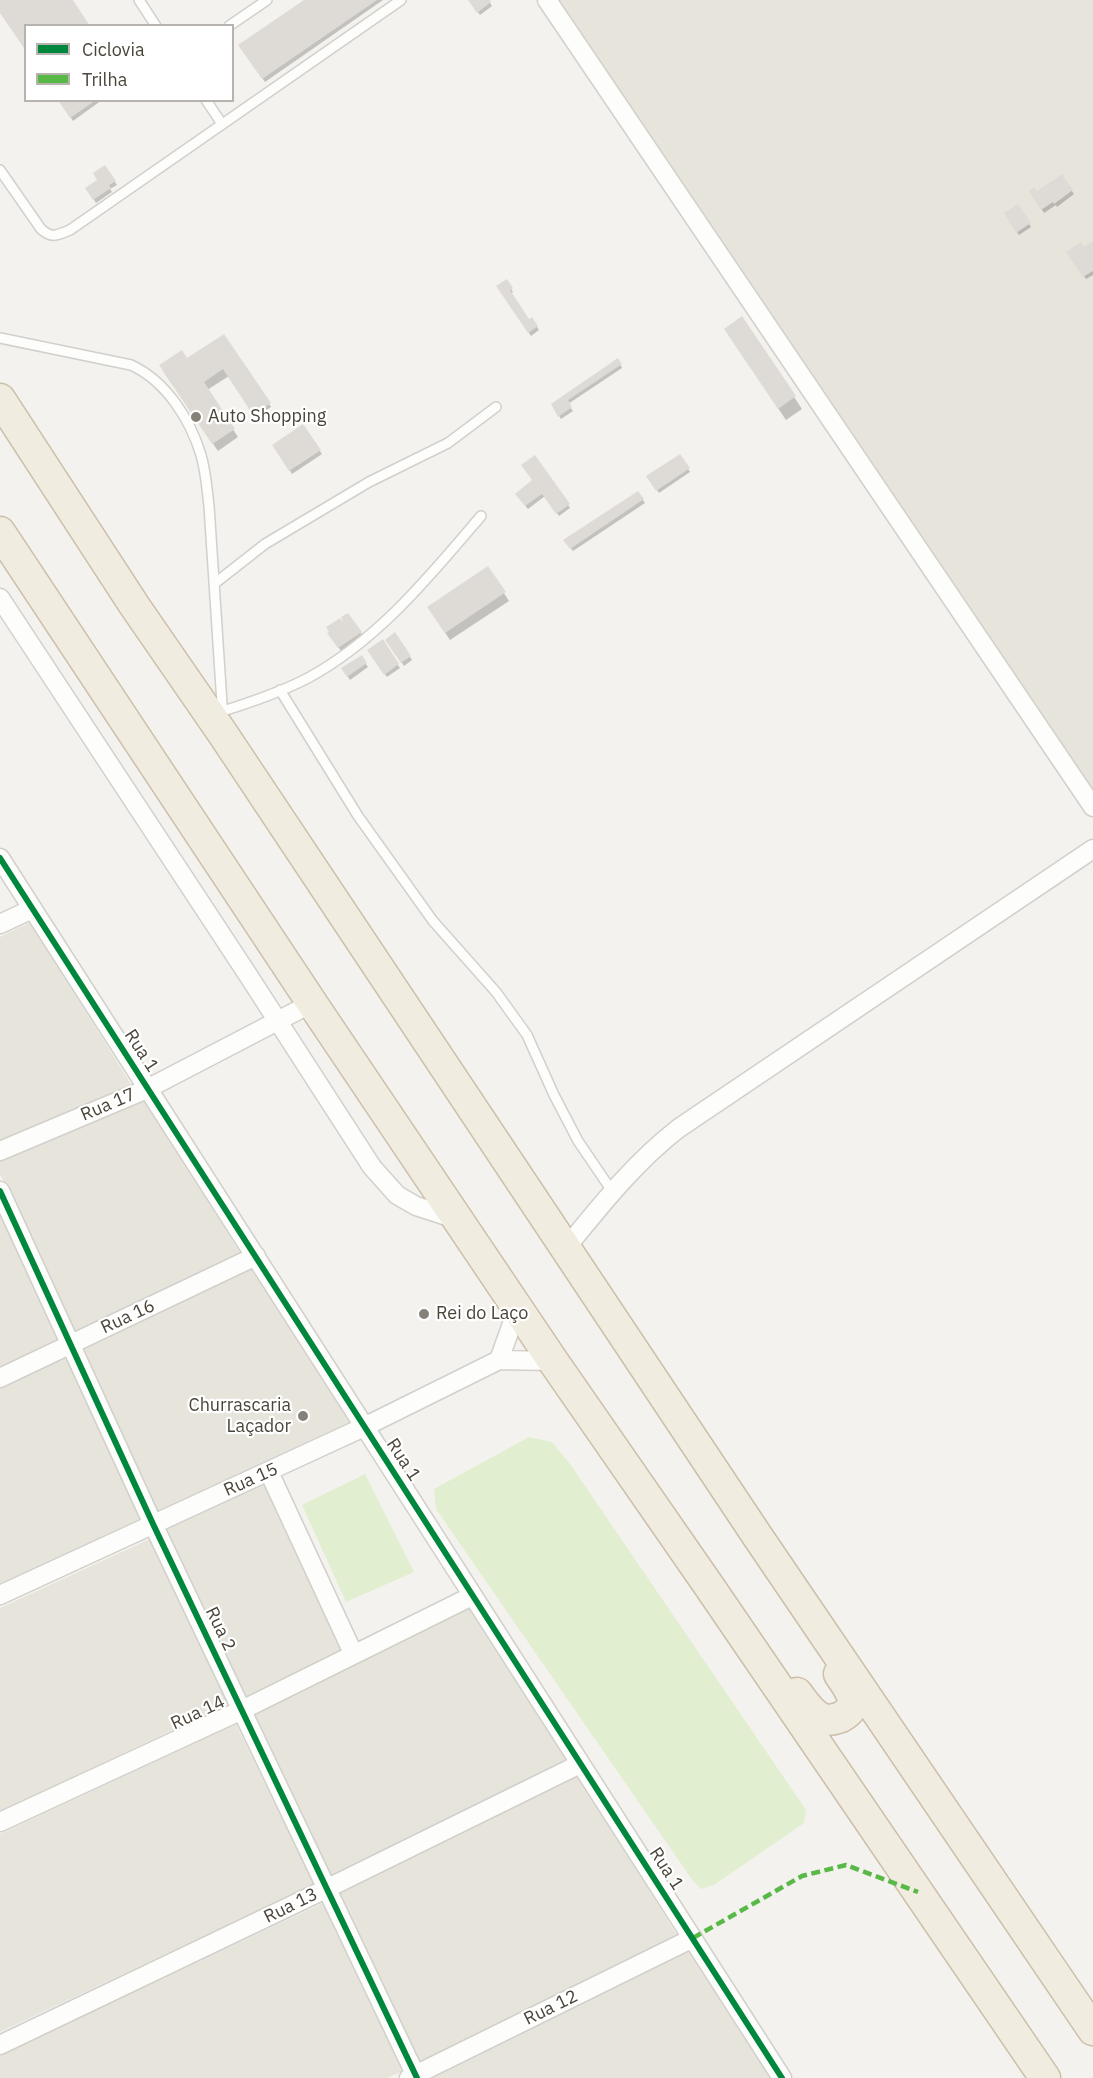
<!DOCTYPE html>
<html>
<head>
<meta charset="utf-8">
<style>
	body { margin:0 }
	#map { position:relative; width:1093px; height:2078px; overflow:hidden; background:#f4f2ee; font-family:"IBM Plex Sans",sans-serif }
	canvas { display:block }
	.legend { position:absolute; left:24px; top:24px; width:210px; height:78px; box-sizing:border-box; background:#fff; border:2px solid #b7b4b0; margin:0; padding:8px 10px; list-style:none; font-size:18px; color:#4b4439 }
	.legend li { display:flex; align-items:center; gap:12px; height:30px }
	.legend b { width:30px; border:2px solid #b7b4b0 }
</style>
</head>
<body>
<div id="map">
<canvas width="1093" height="2078"></canvas>
<ul class="legend">
<li><b style="height:8px;background:#00873e"></b>Ciclovia</li>
<li><b style="height:8px;background:#58b947"></b>Trilha</li>
</ul>
</div>
<script>
const g = document.querySelector('canvas').getContext('2d');
g.lineJoin = 'round';
function fill(path, color) {
  g.fillStyle = color;
  g.fill(path, 'evenodd');
}
function stroke(path, color, width, dash) {
  g.strokeStyle = color;
  g.lineWidth = width;
  g.lineCap = dash ? 'butt' : 'round';
  g.setLineDash(dash || []);
  g.stroke(path);
}
function label(font, color, halo, rows, align = 'center') {
  g.font = font + ' "IBM Plex Sans",sans-serif';
  g.lineWidth = 4.5;
  g.setLineDash([]);
  g.textBaseline = 'middle';
  g.strokeStyle = halo;
  g.fillStyle = color;
  for (const [text, x, y, turn = 0] of rows) {
    g.save();
    g.translate(x, y);
    g.rotate((+turn || 0) * Math.PI / 180);
    g.textAlign = isNaN(turn) ? turn : align;
    if (halo) g.strokeText(text, 0, 0);
    g.fillText(text, 0, 0);
    g.restore();
  }
}
const residential = new Path2D(`
	M546,0H1093V807Z
	M30,922L132,1086L0,1142V937Z
	M143,1099L241,1254L75,1332L0,1174V1159Z
	M0,1212L58,1341L0,1368Z
	M252,1269L350,1422L158,1511L83,1350Z
	M66,1356L140,1519L0,1586V1388Z
	M265,1483L341,1650L247,1697L164,1529Z
	M150,1539L229,1703L0,1812V1608Z
	M469,1606L568,1760L331,1875L253,1715Z
	M236,1724L314,1884L0,2032V1834Z
	M579,1775L678,1937L421,2063L339,1894Z
	M325,1902L405,2070L387,2078H0V2055Z
	M691,1949L773,2078H429Z`);
const green = new Path2D(`
	M529,1437L552,1442L570,1464L806,1810L804,1823L714,1885L701,1889L691,1878L436,1509L434,1489Z
	M365,1474L414,1572L346,1602L302,1505Z`);
const shadow = new Path2D(`
	M306,0H383L265,82L240,45Z
	M469,0H488L492,6L480,15Z
	M60,100H102L73,121Z
	M105,167L117,185L110,189L112,192L96,203L87,188L99,180Z
	M1061,176L1074,194L1057,207L1056,205L1044,213L1031,191L1036,193Z
	M1018,206L1031,227L1019,235L1006,214Z
	M1093,243V275L1086,279L1068,252L1084,249Z
	M506,281L513,292L511,294L529,321L532,319L539,330L531,336L498,286Z
	M742,318L802,409L786,420L733,341Z
	M224,336L271,407L256,417L229,376L207,390L238,437L218,451L165,374Z
	M618,360L622,368L568,404L573,411L561,419L553,405Z
	M303,426L322,454L292,474L274,445Z
	M680,456L690,472L659,493L648,476Z
	M534,480L568,505L570,508L559,516L545,496L528,509L519,498Z
	M638,493L645,503L573,551L567,543Z
	M488,568L509,601L450,640L433,615Z
	M346,630L361,633L363,636L341,651L329,633Z
	M395,634L412,660L404,666L387,640Z
	M382,642L400,668L387,677L369,651Z
	M361,657L368,667L350,680L343,669Z`);
const building = new Path2D(`
	M0,0H73L90,26H26V51L0,13Z
	M304,0H377L262,79L238,45Z
	M468,0H490L491,2L477,13Z
	M58,100H96L70,118Z
	M105,165L116,181L109,185L111,188L93,200L85,188L97,180L93,173Z
	M1062,174L1073,190L1054,204L1053,202L1041,210L1029,191L1034,187L1037,191Z
	M1018,204L1031,223L1016,233L1004,213Z
	M1093,241V271L1083,277L1066,252L1081,242L1084,247Z
	M507,279L513,288L510,290L529,319L532,317L538,326L528,333L496,286Z
	M742,316L796,396L778,409L724,329Z
	M224,334L271,403L253,415L223,369L204,382L235,429L212,444L159,365L182,350L187,358Z
	M618,358L622,364L568,400L572,407L558,417L551,404Z
	M303,424L321,450L289,471L272,445Z
	M680,454L690,468L656,491L646,476Z
	M535,455L570,504L556,514L542,494L525,506L515,494L532,480L521,465Z
	M638,491L644,499L570,549L563,540Z
	M488,566L506,592L445,633L427,607Z
	M348,613L362,632L338,648L327,633L329,632L326,627L340,618L343,623L341,617Z
	M395,632L411,656L401,663L385,640Z
	M383,639L399,664L384,675L367,650Z
	M362,655L367,663L347,677L341,668Z`);
const service = new Path2D(`
	M139,0L156,26
	M229,26L267,0
	M206,100L222,124
	M0,170L41,229C52,239 57,235 70,230L401,0
	M0,338L131,365C166,381 190,419 201,455C206,472 207,490 209,506L223,719
	M214,584L265,544L369,482L448,443L496,407
	M280,690L358,816L433,921L496,992L527,1035L554,1095L578,1141L612,1191
	M223,711C252,702 281,692 308,678C378,640 430,576 481,516`);
const minor = new Path2D(`
	M547,0L1093,807
	M0,598L248,975L372,1167L397,1195L416,1206L459,1220
	M0,858L782,2078
	M0,924L32,909
	M0,1151L147,1089L312,1003
	M0,1191L153,1524L417,2078
	M566,1248C601,1205 635,1162 679,1128L1093,849
	M518,1307L499,1360L553,1361
	M0,1378L256,1256
	M269,1472L353,1653
	M0,1595L364,1427L499,1360
	M0,1822L242,1710L472,1596
	M0,2045L328,1888L580,1764
	M409,2078L693,1938`);
const trunk = new Path2D(`
	M0,399L134,605L223,734L758,1537L1093,2030
	M0,532L312,1003L553,1361L709,1586L1045,2078
	M797,1693C804,1702 812,1715 823,1719C829,1721 835,1719 841,1717C863,1705 849,1689 839,1674`);
const quiet = new Path2D(`
	M693,1938L802,1876L846,1865L918,1892`);
const cycleway = new Path2D(`
	M0,858L782,2078
	M0,1191L153,1524L417,2078`);
const markers = [
	[196,417,6,"#868178"],
	[424,1314,6,"#868178"],
	[303,1416,6,"#868178"]
];
const poiNames = [
	["Auto Shopping",208,417],
	["Rei do Laço",436,1314],
	["Churrascaria",291,1406,"right"],
	["Laçador",291,1427,"right"]
];
const streetNames = [
	["Rua 1",141,1051,57],
	["Rua 17",108,1105,-23],
	["Rua 16",128,1317,-25],
	["Rua 1",403,1460,57],
	["Rua 15",251,1480,-24],
	["Rua 2",220,1629,64],
	["Rua 14",198,1713,-25],
	["Rua 1",666,1869,57],
	["Rua 13",291,1906,-26],
	["Rua 12",551,2008,-26]
];
fill(residential, '#e7e4dc');
fill(green, '#e1eecf');
fill(shadow, '#0003');
fill(building, '#dedbd6');
stroke(service, '#d2d0cb', 12);
stroke(minor, '#d2d0cb', 21);
stroke(trunk, '#ccbfa9', 33);
stroke(service, '#fdfdfc', 9);
stroke(minor, '#fdfdfc', 18);
stroke(trunk, '#f0ece0', 30);
stroke(quiet, '#58b947', 4.5, [9, 4.5]);
stroke(cycleway, '#00873e', 6);
for (const [x, y, r, color] of markers) {
  const dot = new Path2D();
  dot.arc(x, y, r, 0, 2 * Math.PI);
  g.fillStyle = color;
  g.fill(dot);
  stroke(dot, '#fff', 2);
}
label('18px', '#4b4439', '#fff', poiNames, 'left');
label('18px', '#4b4439', '#fff', streetNames);
</script>
</body>
</html>
